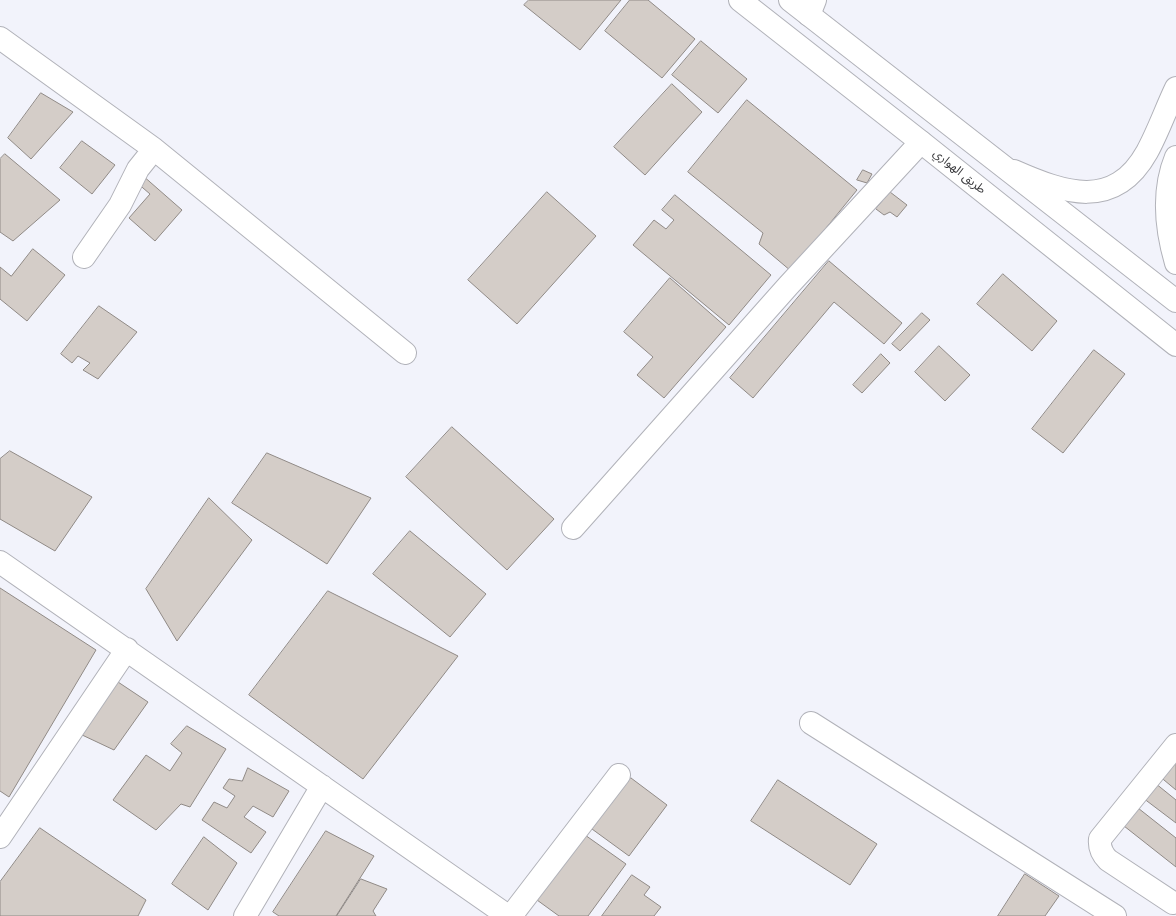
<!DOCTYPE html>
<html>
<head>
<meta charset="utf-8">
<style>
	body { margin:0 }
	canvas { display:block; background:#f2f3fb }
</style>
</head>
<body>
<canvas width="1176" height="916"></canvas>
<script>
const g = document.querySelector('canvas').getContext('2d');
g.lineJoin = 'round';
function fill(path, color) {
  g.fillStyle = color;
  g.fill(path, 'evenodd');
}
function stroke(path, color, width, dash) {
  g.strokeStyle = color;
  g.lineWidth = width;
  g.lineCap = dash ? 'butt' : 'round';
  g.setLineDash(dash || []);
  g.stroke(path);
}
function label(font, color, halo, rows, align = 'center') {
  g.font = font + ' Jost,"Noto Sans Arabic",sans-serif';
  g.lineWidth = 3;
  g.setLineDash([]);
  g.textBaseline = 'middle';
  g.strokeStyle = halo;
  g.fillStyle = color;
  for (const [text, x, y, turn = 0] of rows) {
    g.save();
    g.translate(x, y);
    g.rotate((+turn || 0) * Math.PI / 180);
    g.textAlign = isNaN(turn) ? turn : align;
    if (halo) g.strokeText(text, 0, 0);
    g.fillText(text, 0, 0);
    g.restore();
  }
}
const building = new Path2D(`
	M529,0H621L580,50L524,5Z
	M630,0H648L695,39L662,78L605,31Z
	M701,41L747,79L718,113L672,75Z
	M672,84L702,112L645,175L614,147Z
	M41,93L73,112L31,159L8,138Z
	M747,100L857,190L791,271L759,244L763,233L688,172Z
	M82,141L115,165L92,194L60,168Z
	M5,154L60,200L13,241L0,232V159Z
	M863,170L872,174L867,183L857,180Z
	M142,175L182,210L155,241L129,218L150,194L136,182Z
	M547,192L596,236L517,324L468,280Z
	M890,192L907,205L897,217L890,212L884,215L876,209Z
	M675,195L771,275L729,325L633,245L654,220L666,229L674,220L662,210Z
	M33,249L65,275L27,321L0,299V267L11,276Z
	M829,261L902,323L884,344L834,302L753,398L730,378Z
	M1003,274L1057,321L1032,351L977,304Z
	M670,278L726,327L664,398L637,375L653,357L624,332Z
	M99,306L137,332L98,379L83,370L90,363L78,356L72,363L61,354Z
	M922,313L930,320L900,351L892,344Z
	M939,346L970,375L945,401L915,372Z
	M1094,350L1125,374L1063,453L1032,429Z
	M881,354L890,363L862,393L853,385Z
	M452,427L554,519L507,570L406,477Z
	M10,451L92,497L55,551L0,519V459Z
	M267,453L371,498L327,564L232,503Z
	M209,498L252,540L177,641L146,589Z
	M410,531L486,594L450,637L373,574Z
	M0,588L96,650L9,797L0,791Z
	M328,591L458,656L363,779L249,695Z
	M115,680L148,702L114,750L80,734Z
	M187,726L226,749L190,807L181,804L156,830L113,800L146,755L170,771L182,753L171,744Z
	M1171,760L1176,764V790L1158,775Z
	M248,768L289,791L273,817L253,806L244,817L266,832L251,853L202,820L214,802L227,808L235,796L223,788L229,779L242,781Z
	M631,778L667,805L629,856L592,829Z
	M778,780L877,844L850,885L751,821Z
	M1155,783L1176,800V823L1143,798Z
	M1138,808L1176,838V867L1124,826Z
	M40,828L146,900L138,916H0V882Z
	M326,831L374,856L336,916H279L273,912Z
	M585,835L626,864L588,916H559L537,900Z
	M204,837L237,863L208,910L172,884Z
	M1025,874L1059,896L1045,916H998Z
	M632,875L650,887L644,895L661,907L654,916H602Z
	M361,879L387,889L373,911L376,916H337Z`);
const minor = new Path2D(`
	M809,15L815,0
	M0,38L154,149L405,353
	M84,257L120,205L138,169L154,149
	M573,528L788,286L921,142
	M0,562L508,916
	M811,723L1115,916
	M0,837L127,649
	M1173,903L1108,860C1102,854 1099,848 1100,839L1176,745
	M245,916L322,786
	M511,916L619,775`);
const major = new Path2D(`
	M1176,157C1162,191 1166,229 1176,263
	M1014,171C1064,193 1114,211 1147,152C1158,132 1166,109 1176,88`);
const highway = new Path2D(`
	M740,0L921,142L1176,345
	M790,0L1176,301`);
const streetNames = [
	["طريق الهواري",959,172,39]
];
fill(building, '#d4cdc8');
stroke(building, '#908a86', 1);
stroke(minor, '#b1b2b9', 24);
stroke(major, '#b1b2b9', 24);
stroke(highway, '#b1b2b9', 24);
stroke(minor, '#fff', 22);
stroke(major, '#fff', 22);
stroke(highway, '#fff', 22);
label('12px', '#38383b', '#fff', streetNames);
</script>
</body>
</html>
